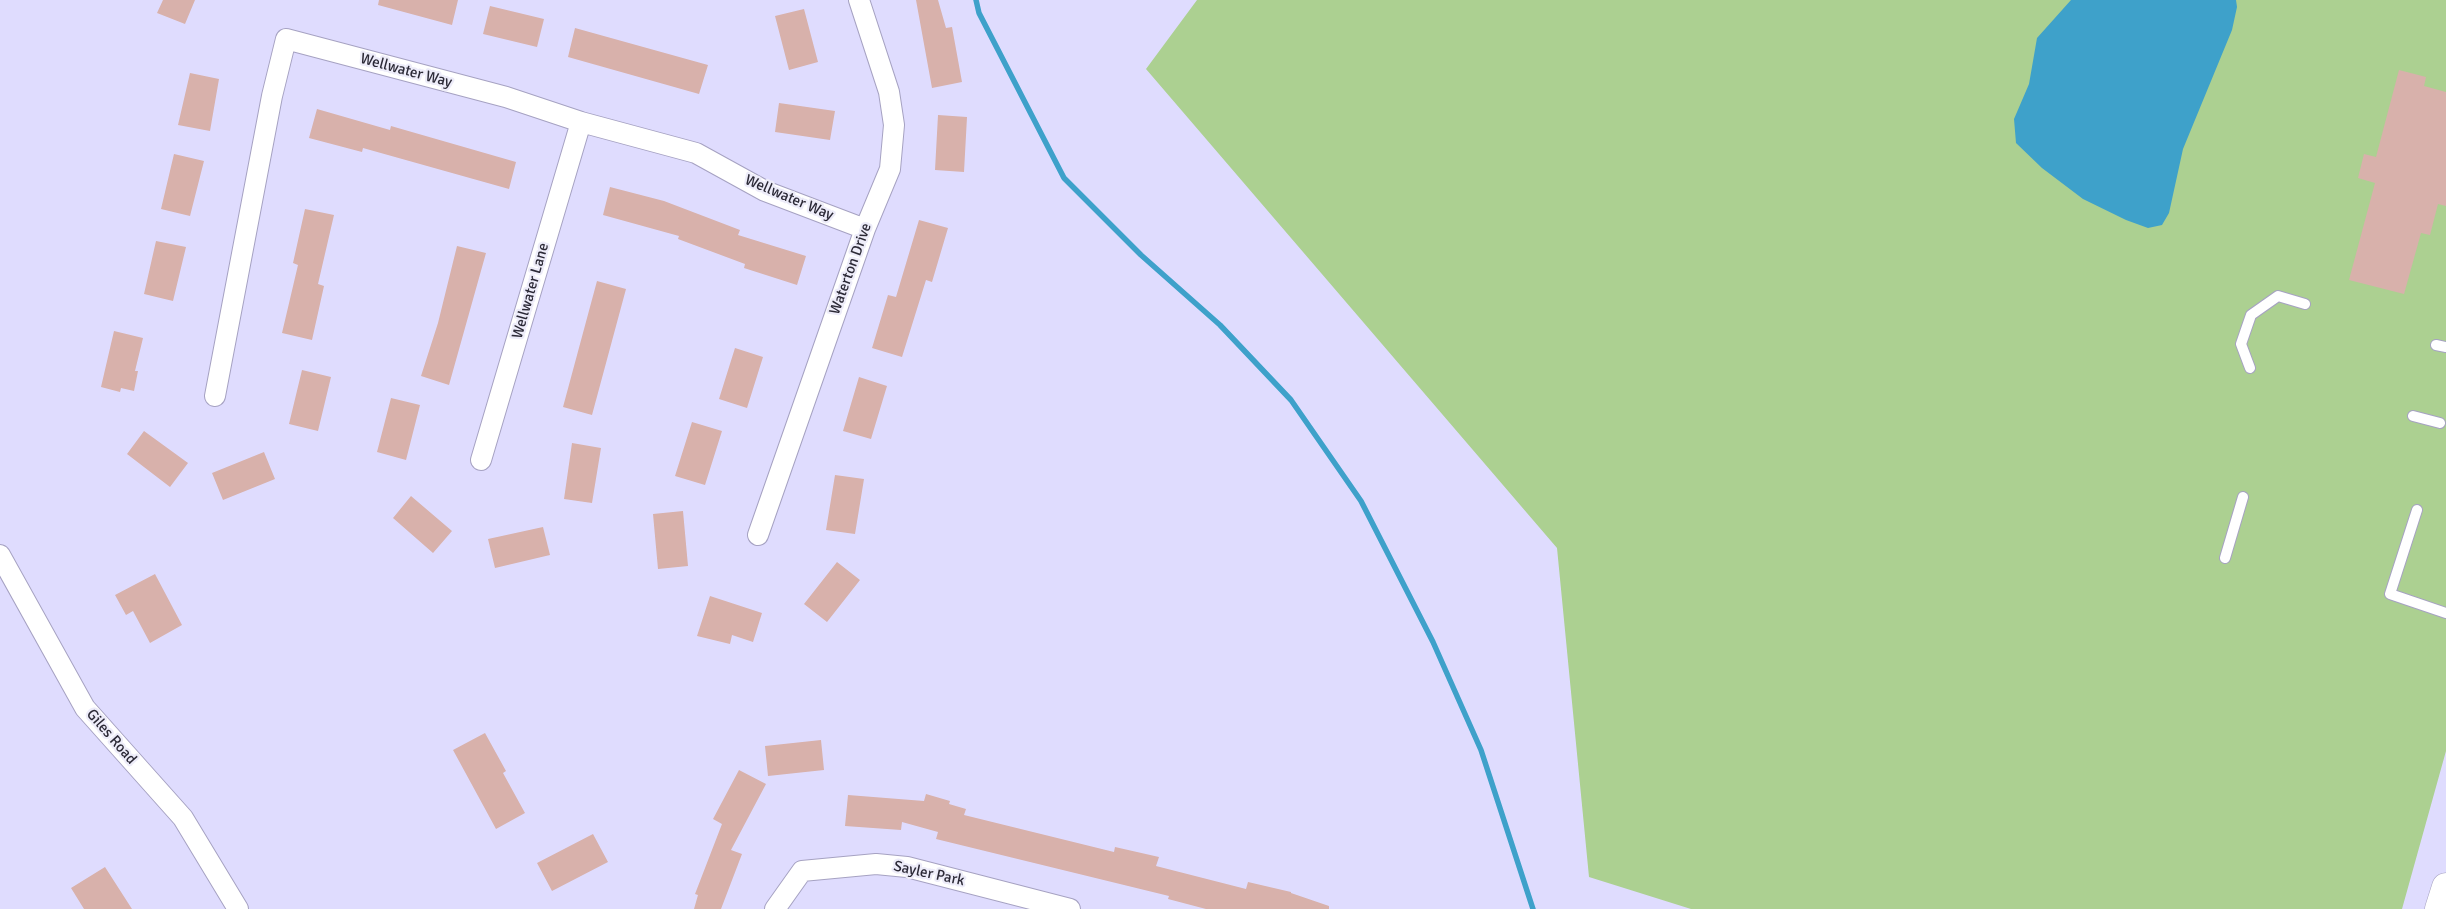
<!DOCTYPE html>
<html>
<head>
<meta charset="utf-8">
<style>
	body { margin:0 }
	canvas { display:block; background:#dfdcfe }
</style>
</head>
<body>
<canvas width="2446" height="909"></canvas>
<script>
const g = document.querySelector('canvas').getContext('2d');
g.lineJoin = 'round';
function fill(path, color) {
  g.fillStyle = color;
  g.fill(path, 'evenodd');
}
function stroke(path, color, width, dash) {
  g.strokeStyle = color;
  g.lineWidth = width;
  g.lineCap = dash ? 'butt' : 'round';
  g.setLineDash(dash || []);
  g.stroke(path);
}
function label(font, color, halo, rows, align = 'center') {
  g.font = font + ' Signika,sans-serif';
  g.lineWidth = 4.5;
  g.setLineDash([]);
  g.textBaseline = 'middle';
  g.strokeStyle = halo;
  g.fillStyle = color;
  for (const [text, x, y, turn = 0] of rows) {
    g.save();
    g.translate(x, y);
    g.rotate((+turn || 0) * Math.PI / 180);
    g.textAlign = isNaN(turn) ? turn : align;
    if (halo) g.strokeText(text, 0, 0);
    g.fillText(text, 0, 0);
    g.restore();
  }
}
const green = new Path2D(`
	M1197,0H2446V751L2402,909H1691L1589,877L1557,548L1146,69Z`);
const water = new Path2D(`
	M2071,0H2236L2237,7L2232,30L2183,149L2169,213L2162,225L2148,228L2126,220L2083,199L2042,168L2016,143L2014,119L2029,84L2037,38Z`);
const stream = new Path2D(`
	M976,0L979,13L1064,178L1141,255L1220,325L1291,400L1361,501L1433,642L1481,750L1533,909`);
const building = new Path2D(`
	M163,0H195L185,24L157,13Z
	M379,0H458L452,25L378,5Z
	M916,0H938L946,28L952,27L962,82L932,88Z
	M490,6L544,19L537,47L483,34Z
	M804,9L818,62L789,70L775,16Z
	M575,28L708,65L699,94L568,57Z
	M2399,70L2426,77L2424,86L2446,92V206L2438,204L2430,235L2421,233L2404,294L2349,280L2375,183L2358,178L2364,154L2376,157Z
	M190,73L219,79L210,131L178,125Z
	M779,103L835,111L830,140L775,132Z
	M317,109L390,130L391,126L516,162L509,189L363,148L362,152L309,138Z
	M938,115L967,117L964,172L935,170Z
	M174,154L204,161L190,216L161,209Z
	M610,187L664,201L740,230L738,235L806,256L797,285L744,268L745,264L678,239L679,236L603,215Z
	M305,209L334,215L318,284L324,286L312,340L282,333L298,265L293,263Z
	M919,220L948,228L932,282L926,280L902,357L872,348L888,295L896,297Z
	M156,241L186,247L173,301L144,294Z
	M457,246L486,253L449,385L421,376L438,323Z
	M597,281L626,289L592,415L563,407Z
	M114,331L143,338L135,371H138L134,391L121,388L120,392L101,387Z
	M735,348L763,357L747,408L719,399Z
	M302,370L331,377L318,431L289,424Z
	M859,377L887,386L871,439L843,431Z
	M391,398L420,405L406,460L377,452Z
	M692,422L722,431L705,485L675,476Z
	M144,431L188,463L170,487L127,454Z
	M572,443L601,448L592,503L564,499Z
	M264,452L275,479L223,500L212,473Z
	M835,475L864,479L855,534L826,530Z
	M411,496L452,531L433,553L393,518Z
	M683,511L688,566L658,569L653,514Z
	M543,527L550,555L495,568L488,539Z
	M837,562L860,580L827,622L804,604Z
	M155,574L182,625L150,643L133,611L126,615L115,595Z
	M710,596L762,613L753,642L732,635L730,644L697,636Z
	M485,733L506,771L503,773L525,813L496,829L453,750Z
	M821,740L824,770L768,776L765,746Z
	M739,770L766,784L731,850L742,854L721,909H694L698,895L695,894L722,824L713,819Z
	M926,794L950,801L949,804L966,809L964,815L1114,852L1115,847L1159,857L1156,866L1246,889L1248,882L1291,892V893L1329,906V909H1206L1168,899L1169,896L936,839L938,832L902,822L901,830L845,826L848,795L924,801Z
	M593,834L608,862L552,891L537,863Z
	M105,867L132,909H84L71,888Z`);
const lane = new Path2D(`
	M2436,345L2446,347
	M2250,368L2241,344L2251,315L2278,296L2305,304
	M2413,416L2440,423
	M2417,510L2390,594L2446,613
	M2225,558L2243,497`);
const street = new Path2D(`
	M215,396L272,96L286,39L506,97L581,122L696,153L765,191L865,229
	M481,460L581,122
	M758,535L865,229L890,169L894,125L889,92L859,0
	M0,555L85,708L183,818L238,909
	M775,909L802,871L876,864L907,867L1070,909`);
const secondary = new Path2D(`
	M2439,909L2446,887`);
const streetNames = [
	["Wellwater Way",406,71,15],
	["Wellwater Way",789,198,23],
	["Waterton Drive",851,269,-70],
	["Wellwater Lane",531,291,-74],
	["Giles Road",111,737,49],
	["Sayler Park",929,874,12]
];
fill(green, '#acd091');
fill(water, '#3ea1ca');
stroke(stream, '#3ea1ca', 5.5);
fill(building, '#d8b1ab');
stroke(lane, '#a6a2c2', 12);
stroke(street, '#a6a2c2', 22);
stroke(secondary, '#a6a2c2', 29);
stroke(lane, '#fff', 10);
stroke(street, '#fff', 20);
stroke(secondary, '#fff', 28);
label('15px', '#2b2936', '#edecf9', streetNames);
</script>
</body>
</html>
